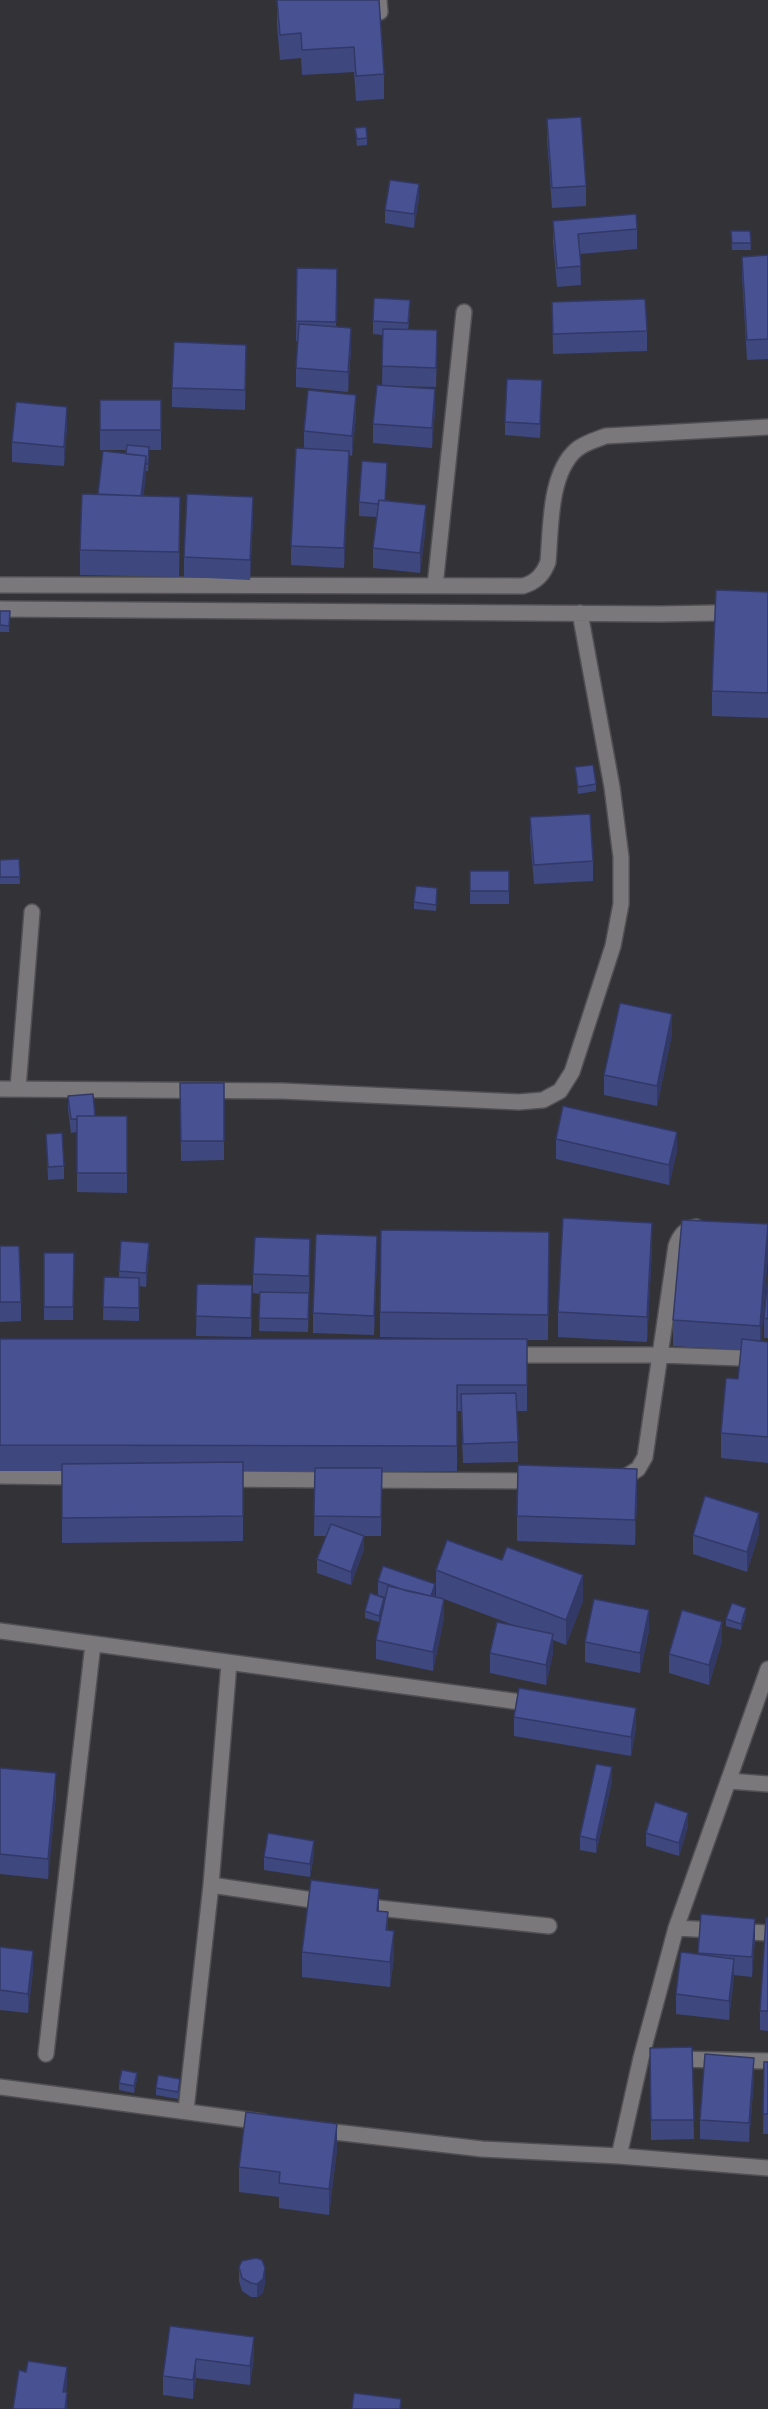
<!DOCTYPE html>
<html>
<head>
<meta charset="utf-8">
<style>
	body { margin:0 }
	canvas { display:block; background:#333237 }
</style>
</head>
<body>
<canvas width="768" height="2409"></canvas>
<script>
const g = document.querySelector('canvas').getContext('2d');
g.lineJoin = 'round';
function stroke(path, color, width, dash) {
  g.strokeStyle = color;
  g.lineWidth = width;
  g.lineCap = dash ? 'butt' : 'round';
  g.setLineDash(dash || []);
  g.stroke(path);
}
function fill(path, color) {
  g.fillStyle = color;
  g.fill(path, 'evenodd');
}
const minor = new Path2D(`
	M379,0L380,12
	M0,585L523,586C536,582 543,575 548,562C551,528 549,474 576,450C584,443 595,440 606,436L768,427
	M435,586L464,312
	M0,609L660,614L768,612
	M18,1088L32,912
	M0,1089L282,1091L519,1102L543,1100L560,1091L572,1072L613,946L621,904V857L612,787L580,613
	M507,1355H659L768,1359
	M0,1476L80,1477
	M224,1479L335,1480
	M362,1480L536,1481
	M620,1480L638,1469L645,1457L676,1246C680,1235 684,1230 696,1227
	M0,1631L535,1704
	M729,1781L768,1784
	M211,1885L326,1902
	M359,1906L549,1926
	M676,1928L768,1933
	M46,2054L93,1644
	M672,2059L768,2061
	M0,2087L263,2122
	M186,2110L211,1885L229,1663
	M317,2130L482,2149L619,2156L768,2168
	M619,2156L641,2058L676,1928L768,1669`);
const wall = new Path2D(`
	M277,0H379L384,74V99L356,101L354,72L302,75L301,58L280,60L277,25Z
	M547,119L586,186V206L552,208L547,139Z
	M355,128L367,138V145L357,146Z
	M419,198L414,228L385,223V210Z
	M553,221L637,229V249L580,254L581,285L557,287L553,241Z
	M731,231H750L751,250H732Z
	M768,255V359L747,360L742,276V257Z
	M297,268L337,269L336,327L351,348L348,392L296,387V368L298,341H296Z
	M552,302L647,331V351L553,354Z
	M410,313L408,330L437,350L436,387L395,386L435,409L432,448L373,443V424L382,385L383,335L373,334V321Z
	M246,364L245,410L172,407V388Z
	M542,394L540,438L505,435V422Z
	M100,400H161V450H149L148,471H146L143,496L180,522L179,577L80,575V550L126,454V450H100Z
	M356,415L352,456L349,455L344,568L291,565V546L304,449V431Z
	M67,427L64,466L12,462V442Z
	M387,476L385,501L426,525L420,573L373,568V548L377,517L359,516V502Z
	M253,516L250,580L184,577V557Z
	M768,592V718L712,716V691Z
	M0,611H10L9,632H0Z
	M575,767L596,784V791L578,794Z
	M530,817L593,861V881L534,884L530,837Z
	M19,859L20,884H0V860Z
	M470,871H509V904H470Z
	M437,895L436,911L414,909V902Z
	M672,1034L657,1106L604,1095V1075Z
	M180,1083H224V1160L181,1161Z
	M68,1096L95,1116H127V1193L77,1192V1132L71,1133L68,1109Z
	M46,1134L64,1166V1179L48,1180Z
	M556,1139L677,1151L669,1185L556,1159Z
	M768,1224V1255L761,1341L768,1342V1463L721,1458V1433L738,1379L741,1350L673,1346V1320Z
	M549,1232L548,1340H527V1411H517L518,1462L463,1463L461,1411H457V1471H382L381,1536H364V1549L351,1585L317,1573V1559L326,1536H314L315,1471H243V1541L62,1543V1471H0V1339H502L380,1337V1312Z
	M0,1246L21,1302V1321L0,1322Z
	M652,1248L647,1342L558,1337V1312Z
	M44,1253H74L73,1320H44Z
	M149,1256L146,1287L139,1286V1321L103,1320L104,1277L119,1278V1271Z
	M377,1256L374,1335L313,1333V1313Z
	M310,1259L308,1332L259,1331L260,1294L253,1293V1274Z
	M768,1276V1338H764V1318Z
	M197,1284L252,1305L251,1337L196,1336Z
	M637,1495L635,1545L517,1541V1516Z
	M759,1533L747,1572L693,1554V1535Z
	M436,1570L583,1601L566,1645L553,1640V1653L546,1685L490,1673V1653L516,1626L444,1599V1618L433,1671L376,1659V1640L382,1612L379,1622L365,1618V1611L384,1602L385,1597L378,1595V1581L443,1598L436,1596Z
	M746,1614L741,1630L726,1626V1619Z
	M649,1630L640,1673L585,1662V1642Z
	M722,1641L709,1685L669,1673V1654Z
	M514,1717L636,1728L631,1756L514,1736Z
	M0,1768L56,1793L48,1879L0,1874Z
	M612,1781L596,1853L580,1850V1836Z
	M688,1826L679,1856L646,1846V1833Z
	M314,1854L310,1877L264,1870V1857Z
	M701,1914L755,1938L752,1977L734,1975L729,2020L676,2014V1994L698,1954Z
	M768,1918V2031L760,2030V2011Z
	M388,1930L394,1956L390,1987L302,1977V1952Z
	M0,1947L33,1970L28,2013L0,2010Z
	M692,2047L694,2139L651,2140L650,2048Z
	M764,2062H768V2134H763Z
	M754,2077L749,2142L700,2139V2120Z
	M137,2079L134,2093L119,2090V2083Z
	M180,2086L178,2099L156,2095V2088Z
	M337,2149L329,2215L279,2208V2197L239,2192V2167Z
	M239,2267L265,2282L263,2293L257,2297H251L242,2291L239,2281Z
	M170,2326L254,2357L250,2385L196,2378L193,2399L163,2395V2376Z`);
const shadedWall = new Path2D(`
	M419,184V198L414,228V214Z
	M351,328V348L348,392V372Z
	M246,345V364L245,410V390Z
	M542,380V394L540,438V424Z
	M435,389V409L432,448V428Z
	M356,395V415L352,456V436Z
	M67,407V427L64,466V447Z
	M349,451V471L344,568V548Z
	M146,456V475L141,519V499Z
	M253,497V516L250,580V560Z
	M426,505V525L420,573V553Z
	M672,1014V1034L657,1106V1086Z
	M677,1132V1151L669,1185V1165Z
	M652,1223V1248L647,1342V1317Z
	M768,1230V1255L760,1352V1326Z
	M377,1236V1256L374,1335V1316Z
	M310,1239V1259L309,1296V1276Z
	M149,1243V1256L146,1287V1273Z
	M637,1469V1495L635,1545V1520Z
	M759,1513V1533L747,1572V1552Z
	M364,1536V1549L351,1585V1572Z
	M583,1575V1601L566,1645V1620Z
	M435,1584V1597L430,1598Z
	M384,1598V1604L379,1622V1616Z
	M444,1599V1618L433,1671V1652Z
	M746,1608V1614L741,1630V1624Z
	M649,1610V1630L640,1673V1653Z
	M722,1622V1641L709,1685V1665Z
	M553,1634V1653L546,1685V1665Z
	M636,1708V1728L631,1756V1737Z
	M612,1767V1781L596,1853V1840Z
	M56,1773V1793L48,1879V1859Z
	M688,1813V1826L679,1856V1843Z
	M314,1841V1854L310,1877V1864Z
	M379,1889V1914L377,1911Z
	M388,1912V1937L386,1930Z
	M755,1919V1938L752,1977V1957Z
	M394,1931V1956L390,1987V1962Z
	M33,1951V1970L28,2013V1994Z
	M734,1959V1979L729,2020V2001Z
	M754,2058V2077L749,2142V2123Z
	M137,2073V2079L134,2093V2086Z
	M337,2124V2149L329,2215V2189Z
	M265,2268V2282L263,2293L257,2297V2284Z
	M254,2337V2357L250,2385V2366Z
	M196,2359V2378L193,2399V2380Z
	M67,2367V2387L63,2409V2392Z
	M67,2392V2409H65Z`);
const building = new Path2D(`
	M277,0H379L384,74L356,76L354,47L302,50L301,33L280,35Z
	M581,117L586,186L552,188L547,119Z
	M366,127L367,138L357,139L355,128Z
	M390,180L419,184L414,214L385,210Z
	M636,214L637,229L578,234L581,266L557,268L553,221Z
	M731,231H750L751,243H732Z
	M768,255V339L747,340L742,257Z
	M297,268L337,269L336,322L296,321Z
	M374,298L410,300L408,323L373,321Z
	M645,299L647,331L553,334L552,302Z
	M299,324L351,328L348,372L296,368Z
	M383,329L437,330L436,368L382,366Z
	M174,342L246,345L245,390L172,388Z
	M507,379L542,380L540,424L505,422Z
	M377,385L435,389L432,428L373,424Z
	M308,390L356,395L352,436L304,431Z
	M100,400H161V430H100Z
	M16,402L67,407L64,447L12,442Z
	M127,445L149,447L148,464H146V456L126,454Z
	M296,448L349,451L344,548L291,546Z
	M103,451L146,456L141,496L98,494Z
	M362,461L387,463L385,501L379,500L378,504L359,502Z
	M82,494L180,497L179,552L80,550Z
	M187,494L253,497L250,560L184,557Z
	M379,500L426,505L420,553L373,548Z
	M716,590L768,592V693L712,691Z
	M0,611H10L9,626L0,625Z
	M593,765L596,784L578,787L575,767Z
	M590,814L593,861L534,865L530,817Z
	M19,859L20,877H0V860Z
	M470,871H509V891H470Z
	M416,886L437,888L436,905L414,902Z
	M620,1003L672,1014L657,1086L604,1075Z
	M180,1083H224V1141H181Z
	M93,1094L95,1116H77V1119H71L68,1096Z
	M563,1106L677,1132L669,1165L556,1139Z
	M77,1116H127V1173H77Z
	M62,1133L64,1166L48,1167L46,1134Z
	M563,1218L652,1223L647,1317L558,1312Z
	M682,1220L768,1224L760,1326L673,1320Z
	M381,1230L549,1232L548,1315L380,1312Z
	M316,1234L377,1236L374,1316L313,1313Z
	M255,1237L310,1239L309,1276L253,1274Z
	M121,1241L149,1243L146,1273L119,1271Z
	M0,1246H19L21,1302H0Z
	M44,1253H74L73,1307H44Z
	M768,1276V1319L764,1318Z
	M104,1277L139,1278V1308L103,1307Z
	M197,1284L252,1285L251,1318L196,1316Z
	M260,1292L309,1293L308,1319L259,1318Z
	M0,1339H527V1385H457V1446L0,1445Z
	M742,1339L768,1342V1437L721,1433L726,1378L738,1379Z
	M516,1393L518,1442L463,1444L461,1394Z
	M243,1462V1516L62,1518V1464Z
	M518,1465L637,1469L635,1520L517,1516Z
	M315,1468H382L381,1517L314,1516Z
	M705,1496L759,1513L747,1552L693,1535Z
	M331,1524L364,1536L351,1572L317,1559Z
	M447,1540L502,1560L507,1547L583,1575L566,1620L436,1570Z
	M383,1566L435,1584L431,1596L407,1591L378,1581Z
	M388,1586L444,1599L433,1652L376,1640Z
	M370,1593L384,1598L379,1616L365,1611Z
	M594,1599L649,1610L640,1653L585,1642Z
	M732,1603L746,1608L741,1624L726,1619Z
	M682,1610L722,1622L709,1665L669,1654Z
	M497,1622L553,1634L546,1665L490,1653Z
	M519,1688L636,1708L631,1737L514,1717Z
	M596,1764L612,1767L596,1840L580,1836Z
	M0,1768L56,1773L48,1859L0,1854Z
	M655,1802L688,1813L679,1843L646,1833Z
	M268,1833L314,1841L310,1864L264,1857Z
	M311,1880L379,1889L377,1911L388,1912L386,1930L394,1931L390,1962L302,1952Z
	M701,1914L755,1919L752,1957L698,1953Z
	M766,1918H768V2011H760Z
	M0,1947L33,1951L28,1994L0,1990Z
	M681,1952L734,1959L729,2001L676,1994Z
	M692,2047L694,2120H651L650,2048Z
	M705,2054L754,2058L749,2123L700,2120Z
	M764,2062H768V2114H763Z
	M122,2070L137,2073L134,2086L119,2083Z
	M158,2075L180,2079L178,2092L156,2088Z
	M246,2112L337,2124L329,2189L279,2183L280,2172L239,2167Z
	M256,2258L262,2260L265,2268L263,2279L257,2284L251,2283L242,2278L239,2267L242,2261Z
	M170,2326L254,2337L250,2366L196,2359L193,2380L163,2376Z
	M28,2361L67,2367L63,2392H67L65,2409H13L19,2370L26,2372Z
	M354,2393L401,2399L400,2409H352Z`);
stroke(minor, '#504f53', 18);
stroke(minor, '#7a787b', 15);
fill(wall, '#3e477e');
fill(shadedWall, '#323966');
fill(building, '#485292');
stroke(building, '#323966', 1.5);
</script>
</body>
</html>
